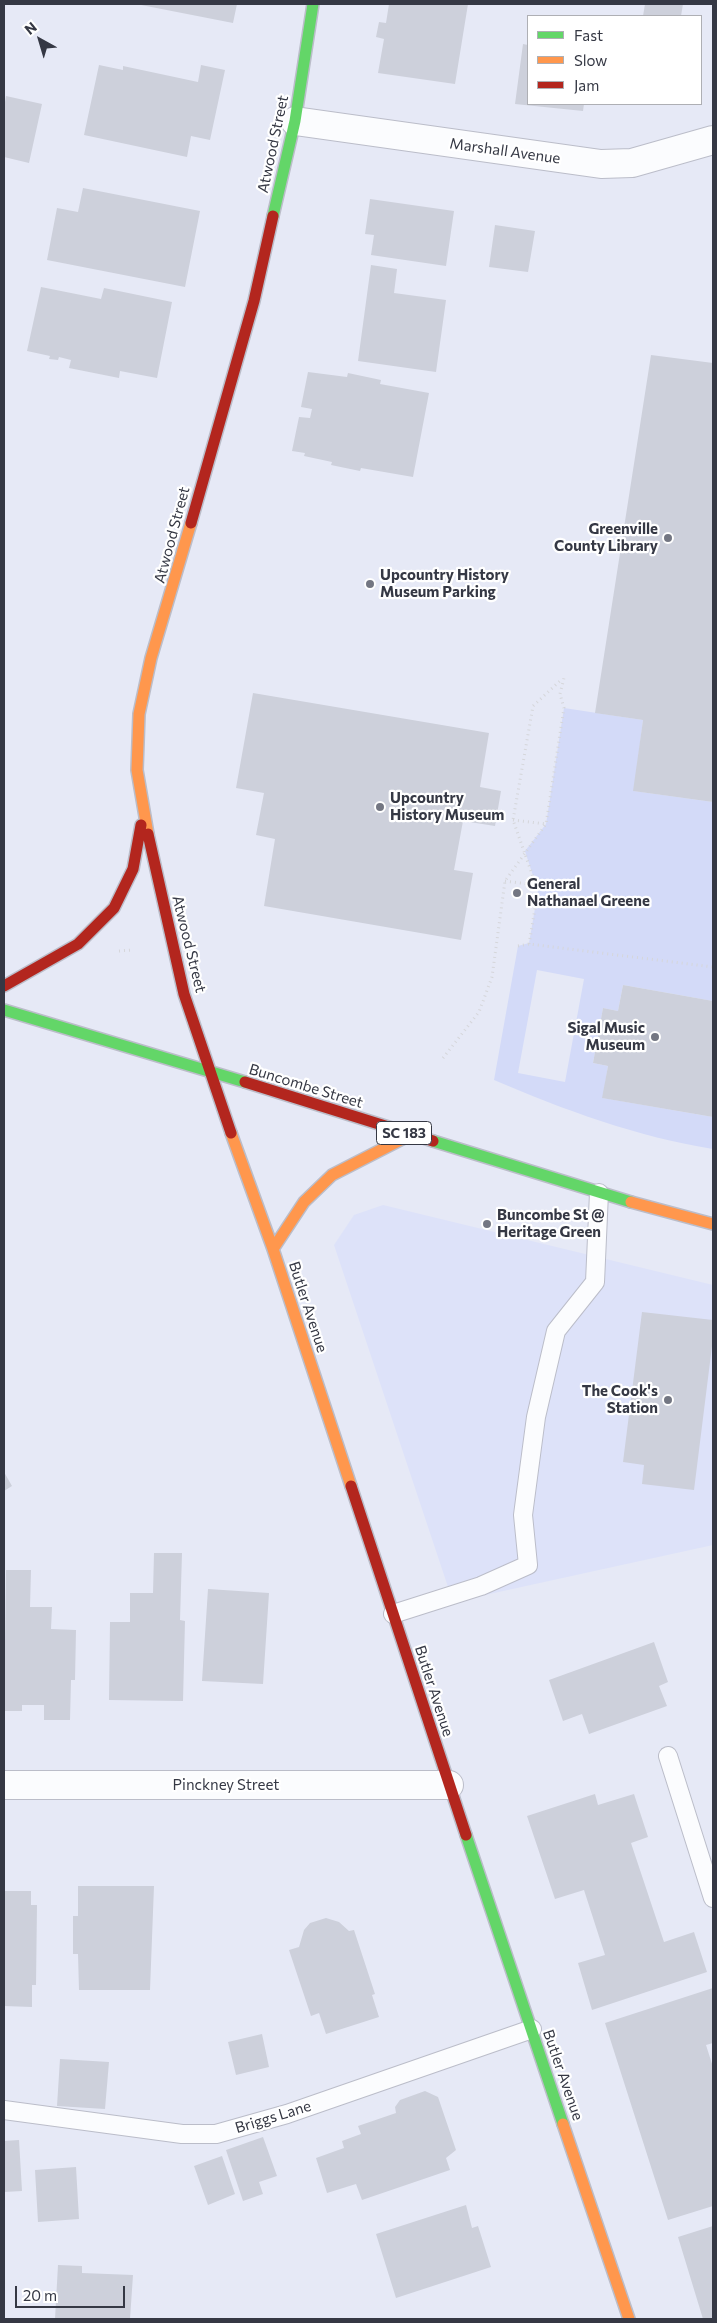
<!DOCTYPE html>
<html>
<head>
<meta charset="utf-8">
<style>
	body { margin:0 }
	#map { position:relative; width:717px; height:2323px; overflow:hidden; background:#e6e9f6; font-family:Commissioner,sans-serif }
	canvas { display:block }
	.frame { position:absolute; inset:0; border:5px solid #353844; pointer-events:none }
	.legend { position:absolute; left:527px; top:15px; width:175px; height:90px; box-sizing:border-box; background:#fff; border:1px solid #aeafb4; margin:0; padding:6px 9px; list-style:none; font-size:15px; color:#353844 }
	.legend li { display:flex; align-items:center; gap:10px; height:25px }
	.legend b { width:25px; border:1px solid #aeafb4 }
	.north { position:absolute; left:15px; top:15px; width:50px; height:50px; -webkit-text-stroke:4px #fff; paint-order:stroke; rotate:321deg; font-size:14px; font-weight:700; line-height:20px; text-align:center; color:#353844 }
	.north::after { content:''; display:block; margin:auto; width:18px; height:22px; background:#353844; clip-path:polygon(50% 0,100% 100%,50% 72%,0 100%) }
	.scale { position:absolute; left:15px; top:2286px; width:110px; height:22px; box-sizing:border-box; border:2px solid #353844; border-top:0; padding-left:6px; font-size:15px; line-height:18px; white-space:nowrap; color:#353844; -webkit-text-stroke:4px #fff; paint-order:stroke }
</style>
</head>
<body>
<div id="map">
<canvas width="717" height="2323"></canvas>
<div class="frame"></div>
<ul class="legend">
<li><b style="height:6px;background:#63d668"></b>Fast</li>
<li><b style="height:6px;background:#ff974d"></b>Slow</li>
<li><b style="height:6px;background:#b3261e"></b>Jam</li>
</ul>
<div class="north">N</div>
<div class="scale">20 m</div>
</div>
<script>
const g = document.querySelector('canvas').getContext('2d');
g.lineJoin = 'round';
function fill(path, color) {
  g.fillStyle = color;
  g.fill(path, 'evenodd');
}
function stroke(path, color, width, dash) {
  g.strokeStyle = color;
  g.lineWidth = width;
  g.lineCap = dash ? 'butt' : 'round';
  g.setLineDash(dash || []);
  g.stroke(path);
}
function label(font, color, halo, rows, align = 'center') {
  g.font = font + ' Commissioner,sans-serif';
  g.lineWidth = 4.5;
  g.setLineDash([]);
  g.textBaseline = 'middle';
  g.strokeStyle = halo;
  g.fillStyle = color;
  for (const [text, x, y, turn = 0] of rows) {
    g.save();
    g.translate(x, y);
    g.rotate((+turn || 0) * Math.PI / 180);
    g.textAlign = isNaN(turn) ? turn : align;
    if (halo) g.strokeText(text, 0, 0);
    g.fillText(text, 0, 0);
    g.restore();
  }
}
const built = new Path2D(`
	M383,1205L713,1285V1545L453,1602L334,1245L354,1215Z`);
const green = new Path2D(`
	M564,708L643,720L634,791L713,802V1001L623,985L618,1011L603,1008L593,1063L608,1066L603,1098L713,1117V1149C638,1137 564,1110 494,1080L518,946L529,943L538,891L525,851L546,824ZM537,970L584,979L565,1082L518,1073Z`);
const building = new Path2D(`
	M136,4H237L233,23Z
	M389,4H468L455,84L378,73L384,39L376,37L379,22L386,23Z
	M645,4H683L681,16H643Z
	M523,44L528,45V104H584L583,111L515,104Z
	M99,65L123,70V66L198,82L201,65L225,70L210,140L191,136L187,157L84,135Z
	M6,96L42,104L29,163L4,157V108Z
	M83,188L200,211L185,287L47,260L57,208L78,212Z
	M370,199L454,211L446,266L371,255L374,235L365,234Z
	M495,225L535,231L528,272L489,267Z
	M371,265L397,269L394,293L446,300L436,372L358,361Z
	M41,287L101,299L104,288L172,302L157,378L120,371L119,378L69,368L71,360L59,357L58,360L49,359L50,356L27,351Z
	M651,355L713,363V802L633,791L643,720L595,713Z
	M308,372L347,377L348,373L381,380L380,384L429,393L413,477L361,468L360,471L331,465L332,462L304,456L305,453L292,451L299,417L310,418L312,409L301,407Z
	M253,693L489,733L480,787L501,791L495,826L463,821L454,870L473,873L461,940L264,906L275,839L256,835L264,793L236,788Z
	M623,985L713,1001V1117L602,1098L608,1066L593,1063L603,1008L618,1011Z
	M642,1312L713,1320V1338L694,1490L642,1484L644,1465L623,1462Z
	M4,1472L12,1486L4,1491Z
	M154,1553H182L180,1620L185,1621L183,1701L109,1700L110,1622H130V1593H153Z
	M6,1570H31L30,1607H52L51,1629L76,1630L75,1680H71L70,1720H44V1705H22V1711H4Z
	M208,1589L269,1593L263,1684L202,1681Z
	M654,1642L668,1682L659,1686L667,1706L589,1734L582,1714L563,1721L549,1680Z
	M595,1794L598,1805L634,1794L648,1837L631,1843L664,1942L694,1932L707,1972L592,2010L578,1963L605,1955L584,1890L555,1899L527,1816Z
	M78,1886H154L150,1990H79L78,1954H73V1916H78Z
	M4,1891H31V1905H37L36,1985H32V2007L4,2006Z
	M326,1918L339,1922L349,1931L354,1930L375,1994L372,1995L379,2017L326,2034L319,2013L311,2016L289,1950L299,1947L304,1930L310,1923Z
	M713,1988V2043L706,2045L713,2067V2206L668,2220L605,2023Z
	M262,2034L269,2067L236,2075L228,2042Z
	M60,2059L109,2062L105,2109L57,2106Z
	M425,2091L438,2097L456,2150L446,2158L450,2170L362,2200L356,2184L327,2193L316,2158L344,2148L342,2141L361,2134L358,2126L396,2113L395,2107L400,2100Z
	M263,2137L277,2176L259,2182L263,2194L243,2201L226,2150Z
	M19,2140L22,2191L4,2192V2141Z
	M222,2156L235,2194L208,2205L194,2166Z
	M76,2167L79,2219L38,2222L35,2170Z
	M466,2205L472,2228L478,2226L491,2267L396,2298L376,2234Z
	M713,2226V2319H703L678,2237Z
	M58,2265L82,2266V2273L133,2275L130,2319H55Z`);
const path = new Path2D(`
	M513,820L546,824
	M505,881L536,885
	M529,944L538,891L513,820L533,706L562,679
	M518,946L529,944L713,967
	M119,951L132,950
	M443,1058L479,1012L492,977L505,881L546,824L564,708L560,694L564,678`);
const lane = new Path2D(`
	M393,1614L481,1586L528,1565L523,1515L536,1417L556,1331L595,1282L599,1193
	M668,1756L713,1898
	M4,2110L182,2134H216L287,2114L532,2029`);
const street = new Path2D(`
	M295,121L601,164L632,163L713,140
	M4,1785H449`);
const fast = new Path2D(`
	M273,216L295,121L313,4
	M4,1010L245,1082
	M433,1141L631,1202
	M466,1835L563,2124`);
const slow = new Path2D(`
	M148,834L137,770L139,714L151,658L191,523
	M231,1133L273,1249L351,1486
	M631,1202L713,1224
	M273,1249L304,1202L332,1175L410,1135
	M563,2124L629,2319`);
const jam = new Path2D(`
	M191,523L254,301L273,216
	M148,834L184,994L231,1133
	M4,986L78,944L114,908L133,869L141,825
	M245,1082L433,1141
	M351,1486L466,1835`);
const markers = [
	[668,538,5,"#737682"],
	[370,584,5,"#737682"],
	[380,807,5,"#737682"],
	[517,893,5,"#737682"],
	[655,1037,5,"#737682"],
	[487,1224,5,"#737682"],
	[668,1400,5,"#737682"]
];
const shields = [
	[404,1133,55]
];
const shieldNames = [
	["SC 183",404,1133]
];
const streetNames = [
	["Atwood Street",273,144,-78],
	["Marshall Avenue",505,151,8],
	["Atwood Street",172,535,-75],
	["Atwood Street",189,944,76],
	["Buncombe Street",306,1086,17],
	["Butler Avenue",308,1307,72],
	["Butler Avenue",434,1691,72],
	["Pinckney Street",226,1785],
	["Butler Avenue",563,2075,71],
	["Briggs Lane",273,2117,-17]
];
const poiNames = [
	["Greenville",658,529,"right"],
	["County Library",658,546,"right"],
	["Upcountry History",380,575],
	["Museum Parking",380,592],
	["Upcountry",390,798],
	["History Museum",390,815],
	["General",527,884],
	["Nathanael Greene",527,901],
	["Sigal Music",645,1028,"right"],
	["Museum",645,1045,"right"],
	["Buncombe St @",497,1215],
	["Heritage Green",497,1232],
	["The Cook's",658,1391,"right"],
	["Station",658,1408,"right"]
];
fill(built, '#dde2f9');
fill(green, '#d3daf8');
fill(building, '#cdd0db');
stroke(lane, '#bbbdc9', 20);
stroke(street, '#bbbdc9', 30);
stroke(fast, '#bbbdc9', 14);
stroke(slow, '#bbbdc9', 14);
stroke(jam, '#bbbdc9', 14);
stroke(path, '#d5d6da', 3, [1, 4]);
stroke(lane, '#fbfcfe', 18);
stroke(street, '#fbfcfe', 28);
stroke(fast, '#63d668', 11);
stroke(slow, '#ff974d', 11);
stroke(jam, '#b3261e', 11);
for (const [x, y, r, color] of markers) {
  const dot = new Path2D();
  dot.arc(x, y, r, 0, 2 * Math.PI);
  g.fillStyle = color;
  g.fill(dot);
  stroke(dot, '#fff', 2);
}
for (const [x, y, w] of shields) {
  const box = new Path2D();
  box.roundRect(x - w / 2, y - 11.5, w, 23, 4);
  g.fillStyle = '#fff';
  g.fill(box);
  stroke(box, '#353844', 1);
}
label('bold 14px', '#353844', null, shieldNames);
label('15px', '#353844', '#fff', streetNames);
label('bold 15px', '#353844', '#fff', poiNames, 'left');
</script>
</body>
</html>
